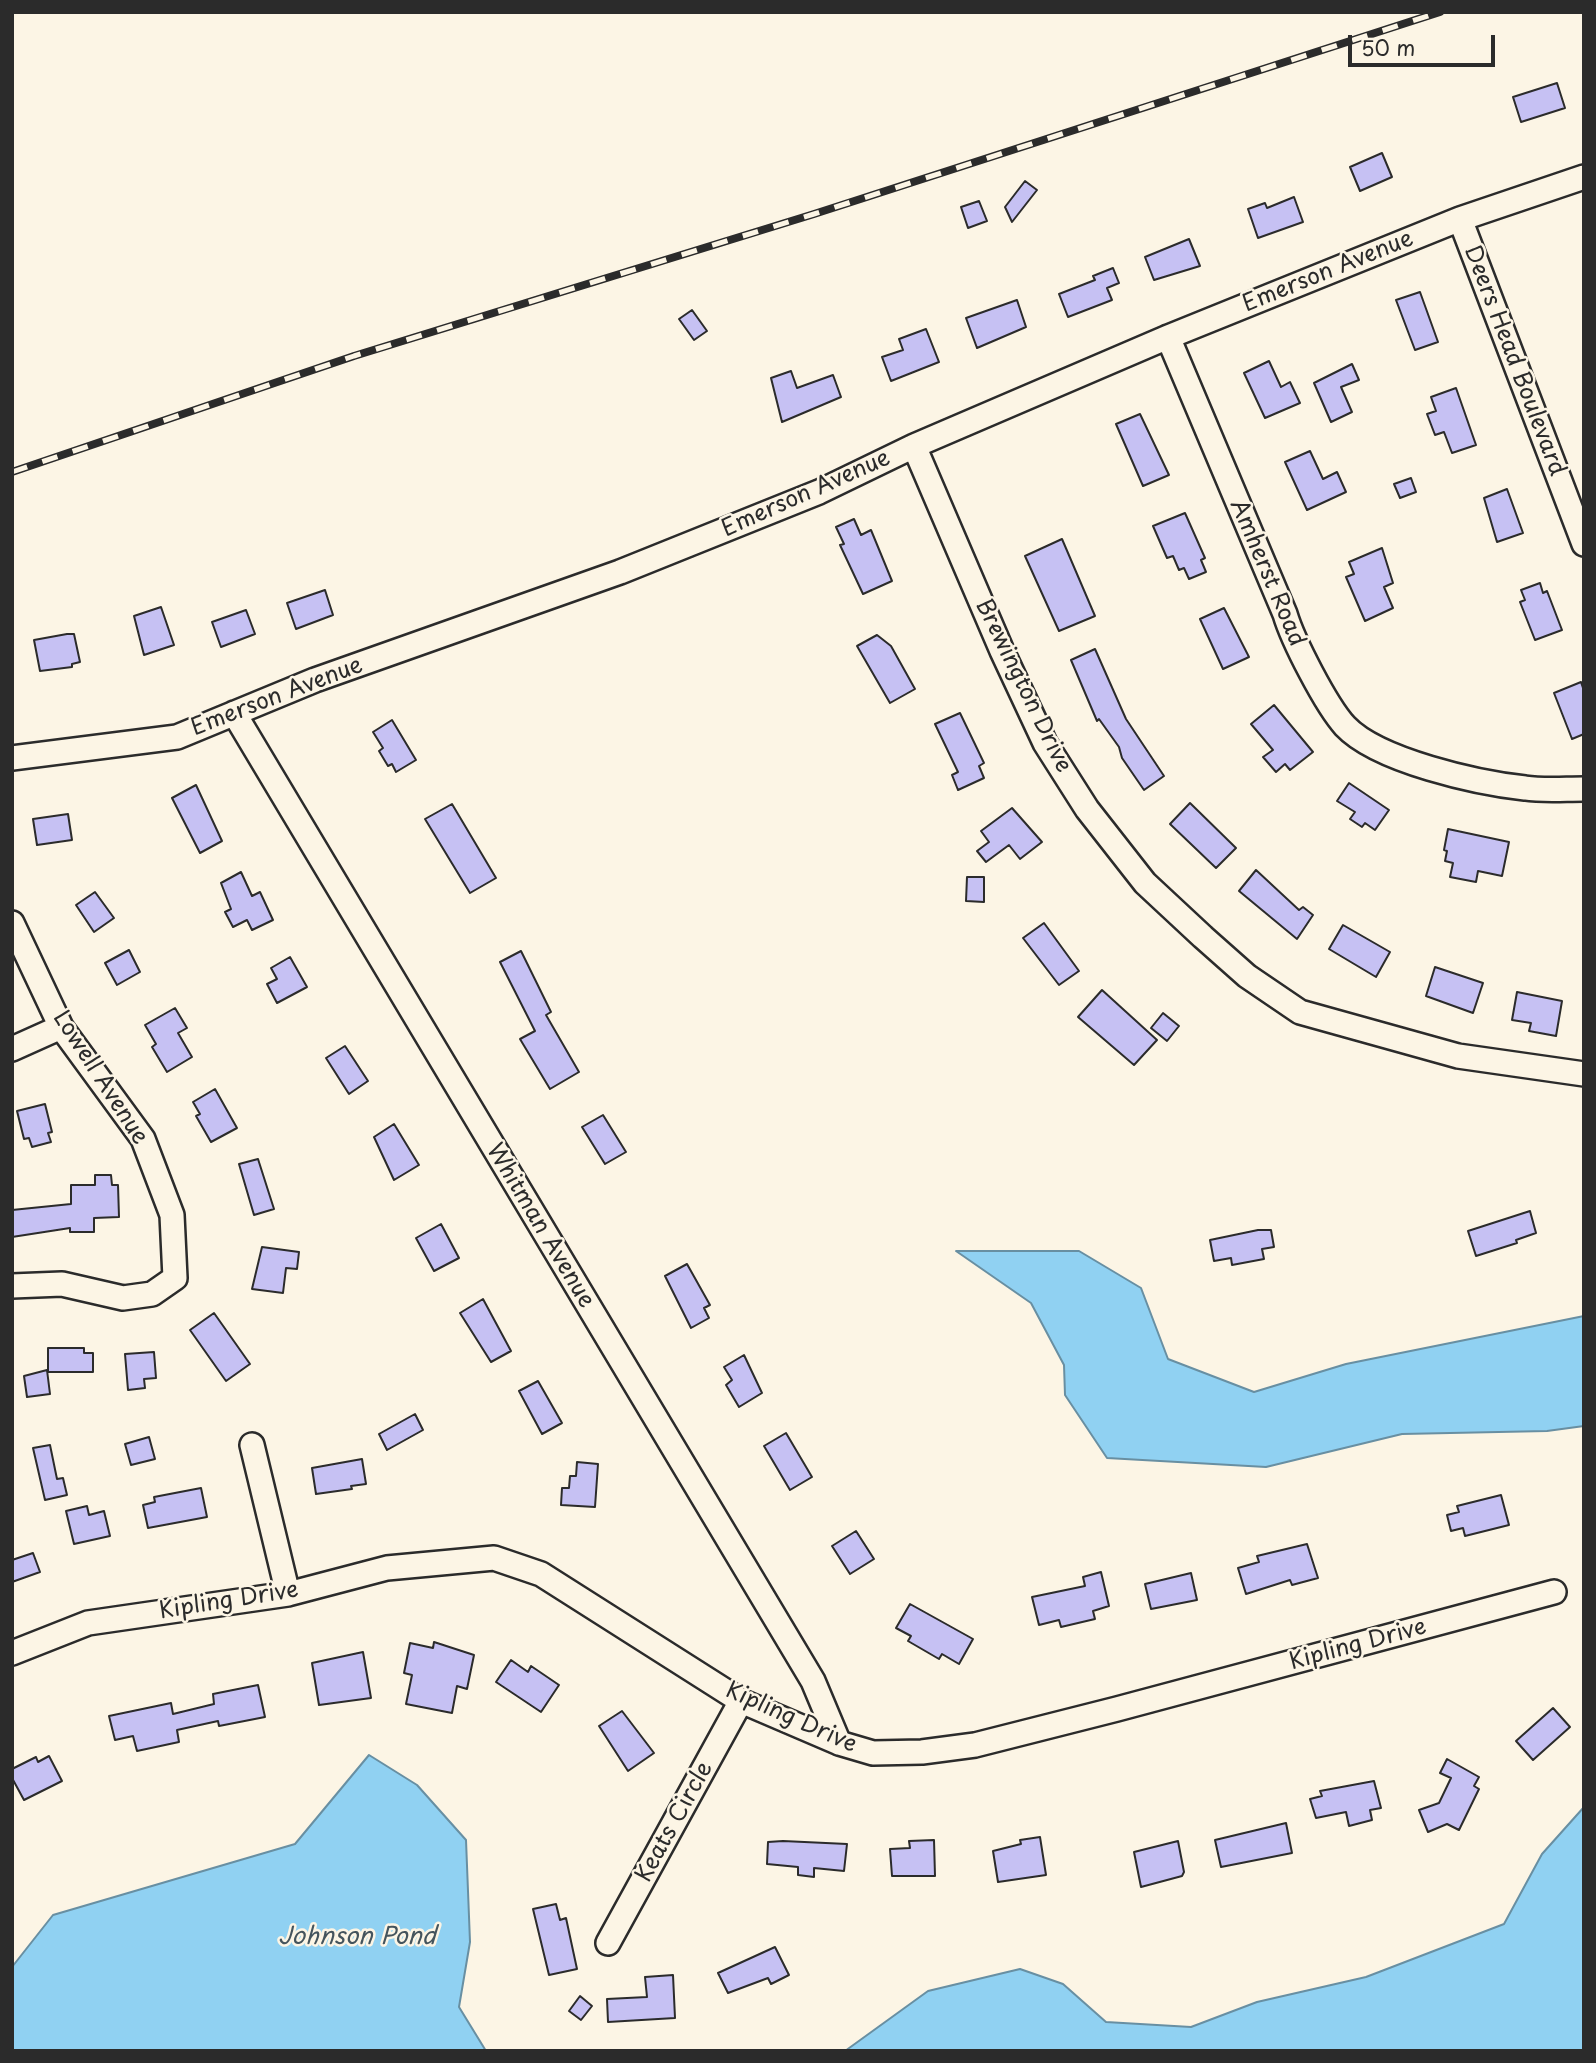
<!DOCTYPE html>
<html>
<head>
<meta charset="utf-8">
<style>
	body { margin:0 }
	#map { position:relative; width:1596px; height:2063px; overflow:hidden; background:#fcf5e5; font-family:"Playpen Sans",sans-serif }
	canvas { display:block }
	.frame { position:absolute; inset:0; border:14px solid #2b2b2b; pointer-events:none }
	.scale { position:absolute; left:1348px; top:35px; width:147px; height:32px; box-sizing:border-box; border:4px solid #2b2b2b; border-top:0; padding-left:9px; font-size:21px; line-height:24px; white-space:nowrap; color:#2b2b2b; -webkit-text-stroke:5px #fcf5e5; paint-order:stroke }
</style>
</head>
<body>
<div id="map">
<canvas width="1596" height="2063"></canvas>
<div class="frame"></div>
<div class="scale">50 m</div>
</div>
<script>
const g = document.querySelector('canvas').getContext('2d');
g.lineJoin = 'round';
function fill(path, color) {
  g.fillStyle = color;
  g.fill(path, 'evenodd');
}
function stroke(path, color, width, dash) {
  g.strokeStyle = color;
  g.lineWidth = width;
  g.lineCap = dash ? 'butt' : 'round';
  g.setLineDash(dash || []);
  g.stroke(path);
}
function label(font, color, halo, rows, align = 'center') {
  g.font = font + ' "Playpen Sans",sans-serif';
  g.lineWidth = 5;
  g.setLineDash([]);
  g.textBaseline = 'middle';
  g.strokeStyle = halo;
  g.fillStyle = color;
  for (const [text, x, y, turn = 0] of rows) {
    g.save();
    g.translate(x, y);
    g.rotate((+turn || 0) * Math.PI / 180);
    g.textAlign = isNaN(turn) ? turn : align;
    if (halo) g.strokeText(text, 0, 0);
    g.fillText(text, 0, 0);
    g.restore();
  }
}
const water = new Path2D(`
	M956,1251H1079L1141,1288L1168,1359L1254,1392L1346,1364L1584,1316V1426L1547,1431L1402,1434L1266,1467L1107,1458L1065,1395L1064,1365L1031,1303Z
	M369,1755L417,1785L466,1840L470,1942L459,2007L486,2051H12V1967L53,1915L295,1844Z
	M1584,1807V2051H845L928,1991L1020,1969L1063,1984L1106,2022L1191,2027L1257,2002L1366,1977L1504,1924L1542,1854Z`);
const building = new Path2D(`
	M1557,83L1565,108L1521,122L1513,97Z
	M1382,153L1392,177L1360,191L1350,167Z
	M1025,181L1037,190L1012,222L1005,207Z
	M1294,197L1303,222L1258,238L1248,209L1265,203L1267,208Z
	M979,201L987,221L968,228L961,207Z
	M1189,239L1200,266L1154,280L1145,257Z
	M1113,268L1119,283L1107,288L1112,300L1068,317L1059,294L1095,280L1093,276Z
	M1420,292L1438,342L1415,350L1396,300Z
	M1017,300L1026,327L977,348L966,318Z
	M692,310L707,331L694,340L679,319Z
	M926,329L939,362L891,381L882,357L903,350L899,339Z
	M1269,361L1281,387L1290,382L1300,403L1265,418L1244,373Z
	M1352,364L1359,380L1341,387L1352,412L1331,422L1314,383Z
	M791,371L797,388L833,375L841,397L782,422L771,378Z
	M1456,388L1476,445L1452,453L1444,432L1435,435L1427,414L1436,411L1431,397Z
	M1140,414L1169,475L1143,486L1116,424Z
	M1310,451L1323,479L1337,472L1346,492L1307,510L1285,462Z
	M1411,478L1416,492L1400,498L1394,484Z
	M1507,489L1523,533L1497,542L1484,498Z
	M1185,513L1205,558L1201,560L1206,572L1189,579L1184,568L1179,570L1173,556L1167,558L1153,526Z
	M854,519L861,535L871,530L892,581L863,594L840,545L844,544L836,527Z
	M1062,539L1095,616L1059,631L1025,556Z
	M1382,548L1393,583L1384,587L1393,608L1365,621L1346,577L1354,574L1349,562Z
	M1540,583L1543,593L1547,591L1562,630L1535,640L1520,602L1525,600L1521,590Z
	M325,590L333,615L296,629L287,603Z
	M161,607L174,645L144,655L134,616Z
	M1224,608L1249,657L1223,669L1200,619Z
	M246,610L255,634L221,647L212,622Z
	M67,634H74L80,662L72,664V667L40,671L34,640Z
	M877,635L891,646L915,689L890,703L857,646Z
	M1095,649L1126,719L1164,776L1144,790L1122,758L1119,747L1099,719L1097,721L1071,660Z
	M1581,682L1584,691V734L1572,739L1554,693Z
	M1274,705L1313,752L1290,770L1285,764L1276,772L1263,757L1273,750L1251,724Z
	M960,713L984,763L979,766L984,778L958,790L952,775L958,772L935,724Z
	M392,720L416,760L396,772L392,764L388,766L379,751L383,748L373,732Z
	M1349,783L1389,810L1375,830L1365,823L1362,827L1350,819L1355,812L1337,801Z
	M196,785L222,841L200,853L172,798Z
	M1190,803L1236,848L1216,868L1170,824Z
	M452,804L496,878L470,893L425,819Z
	M1012,808L1042,842L1020,859L1009,845L986,862L977,851L989,842L981,831Z
	M68,814L72,840L37,845L33,819Z
	M1448,829L1509,842L1502,876L1478,871L1476,882L1450,877L1453,863L1445,861L1447,851L1444,850Z
	M1256,870L1299,910L1303,907L1313,915L1297,939L1239,891Z
	M241,872L252,896L260,892L273,920L252,930L247,920L233,927L225,912L231,909L221,883Z
	M967,877H984V902L966,901Z
	M95,892L114,918L94,932L76,905Z
	M1044,923L1079,971L1059,985L1023,938Z
	M1343,925L1390,952L1376,977L1329,949Z
	M129,950L140,972L117,985L105,963Z
	M521,951L551,1012L546,1015L579,1072L550,1089L520,1039L535,1031L500,962Z
	M290,957L307,987L277,1003L267,984L277,979L271,968Z
	M1435,967L1483,983L1473,1013L1426,996Z
	M1102,990L1157,1040L1134,1065L1078,1017Z
	M1517,992L1562,1001L1556,1036L1529,1031L1531,1023L1512,1020Z
	M175,1008L187,1028L178,1033L192,1057L167,1072L152,1047L156,1044L145,1025Z
	M1163,1013L1179,1026L1167,1041L1151,1028Z
	M345,1046L368,1081L349,1094L326,1058Z
	M215,1089L237,1128L211,1142L196,1116L200,1114L193,1102Z
	M45,1104L52,1132L48,1133L51,1142L32,1147L29,1138L24,1139L17,1111Z
	M603,1115L626,1152L605,1164L582,1127Z
	M394,1124L419,1165L394,1180L374,1137Z
	M258,1159L274,1209L254,1215L239,1164Z
	M95,1175H111L112,1185H118L119,1217L94,1218V1232H70V1228L12,1237V1210L71,1204V1185H95Z
	M1530,1211L1536,1233L1516,1240L1517,1243L1476,1256L1468,1231Z
	M441,1224L459,1258L434,1271L416,1238Z
	M1258,1230H1271L1274,1247L1262,1249L1264,1259L1232,1265L1231,1258L1214,1261L1210,1240Z
	M262,1247L299,1252L297,1269L286,1268L283,1293L252,1289Z
	M687,1264L710,1305L704,1308L709,1318L691,1328L665,1276Z
	M483,1299L511,1351L491,1362L460,1313Z
	M214,1313L250,1364L226,1381L190,1330Z
	M48,1348H84V1353H93V1372H48Z
	M154,1352L156,1378L144,1379L145,1388L128,1390L125,1354Z
	M744,1355L762,1393L739,1407L726,1385L732,1380L724,1367Z
	M47,1370L50,1394L27,1397L24,1376Z
	M538,1381L562,1423L542,1434L519,1391Z
	M415,1414L423,1430L387,1450L379,1434Z
	M786,1433L812,1477L790,1490L764,1446Z
	M149,1437L155,1459L131,1465L125,1444Z
	M50,1445L57,1479L63,1478L67,1495L45,1500L33,1448Z
	M362,1459L366,1484L351,1486L352,1489L316,1494L312,1468Z
	M577,1462L598,1464L595,1507L561,1505L562,1488H569L570,1476H576Z
	M201,1488L207,1517L148,1528L143,1505L155,1502L154,1497Z
	M1501,1495L1509,1525L1465,1536L1463,1528L1451,1531L1447,1515L1459,1512L1457,1506Z
	M87,1506L89,1515L104,1511L110,1536L74,1544L66,1511Z
	M856,1531L874,1559L850,1574L832,1546Z
	M1307,1544L1318,1578L1292,1585L1290,1580L1246,1594L1238,1568L1259,1562L1257,1556Z
	M33,1553L40,1572L12,1582V1560Z
	M1101,1572L1109,1606L1093,1611L1095,1619L1061,1627L1059,1620L1039,1625L1032,1597L1085,1586L1083,1577Z
	M1191,1573L1197,1600L1151,1609L1145,1584Z
	M910,1604L973,1639L959,1664L942,1654L939,1659L908,1641L911,1636L896,1628Z
	M434,1642L474,1655L467,1689L457,1686L452,1713L406,1704L412,1675L404,1673L410,1643L433,1648Z
	M363,1652L371,1698L319,1705L312,1663Z
	M511,1660L528,1672L531,1666L559,1685L541,1712L496,1682Z
	M258,1685L265,1717L219,1726L218,1721L177,1730L179,1742L137,1751L133,1736L115,1740L109,1716L171,1703L173,1714L214,1704L213,1694Z
	M1553,1708L1570,1727L1533,1760L1516,1741Z
	M622,1711L654,1753L628,1771L599,1726Z
	M49,1756L62,1781L24,1800L12,1778V1769L36,1757L38,1762Z
	M1447,1759L1479,1777L1474,1786L1479,1789L1459,1830L1447,1824L1428,1832L1419,1810L1439,1803L1451,1778L1440,1773Z
	M1374,1781L1381,1808L1370,1810L1372,1820L1349,1826L1346,1812L1316,1818L1310,1799L1322,1796L1320,1791Z
	M1286,1823L1292,1853L1221,1867L1215,1840Z
	M1040,1837L1046,1875L998,1882L993,1851L1021,1844L1020,1840Z
	M934,1840L935,1876H892L890,1849L910,1848L909,1841Z
	M783,1841L847,1844L844,1871L814,1868V1877L798,1875V1867L767,1864L768,1842Z
	M1178,1841L1184,1872L1182,1876L1141,1887L1134,1852Z
	M556,1904L560,1920L566,1918L577,1969L549,1975L533,1909Z
	M775,1947L789,1975L771,1984L768,1978L728,1993L718,1973Z
	M673,1975L675,2018L608,2022L607,1999L647,1997L645,1977Z
	M580,1996L592,2006L581,2020L569,2011Z`);
const street = new Path2D(`
	M1460,219L1584,544
	M1168,337L1285,614C1293,641 1326,705 1345,726C1378,761 1478,783 1525,788C1544,791 1564,789 1584,789
	M914,446L1002,651L1045,743L1087,809L1145,883L1203,937L1247,976L1300,1012L1458,1056L1584,1074
	M234,713L813,1681L839,1743
	M12,758L177,737L315,680L620,572L819,492L914,446L1168,337L1460,219L1584,177
	M12,923L61,1027L143,1139L172,1215L175,1278L152,1294L123,1298L62,1284L12,1286
	M12,1049L61,1027
	M252,1445L288,1594
	M12,1653L88,1623L288,1594L387,1568L494,1558L541,1574L741,1701L839,1743L873,1753L922,1752L975,1745L1117,1709L1554,1592
	M608,1943L741,1701`);
const rail = new Path2D(`
	M12,472L354,356L814,214L1440,12`);
const streetNames = [
	["Emerson Avenue",1328,272,-22],
	["Deers Head Boulevard",1514,361,69],
	["Emerson Avenue",806,494,-24],
	["Amherst Road",1267,573,67],
	["Brewington Drive",1023,686,64],
	["Emerson Avenue",277,697,-21],
	["Lowell Avenue",100,1078,57],
	["Whitman Avenue",540,1226,59],
	["Kipling Drive",229,1601,-9],
	["Kipling Drive",1358,1645,-15],
	["Kipling Drive",791,1718,24],
	["Keats Circle",675,1822,-61]
];
const waterNames = [
	["Johnson Pond",357,1937]
];
fill(water, '#90d1f2');
stroke(water, '#688fa2', 2);
fill(building, '#c6c1f3');
stroke(building, '#2b2b2b', 2);
stroke(street, '#2b2b2b', 28);
stroke(street, '#fcf5e5', 23);
stroke(rail, '#2b2b2b', 8);
stroke(rail, '#fcf5e5', 5, [16]);
label('23px', '#2b2b2b', '#fcf5e5', streetNames);
label('italic 24px', '#44545d', '#fcf5e5', waterNames);
</script>
</body>
</html>
